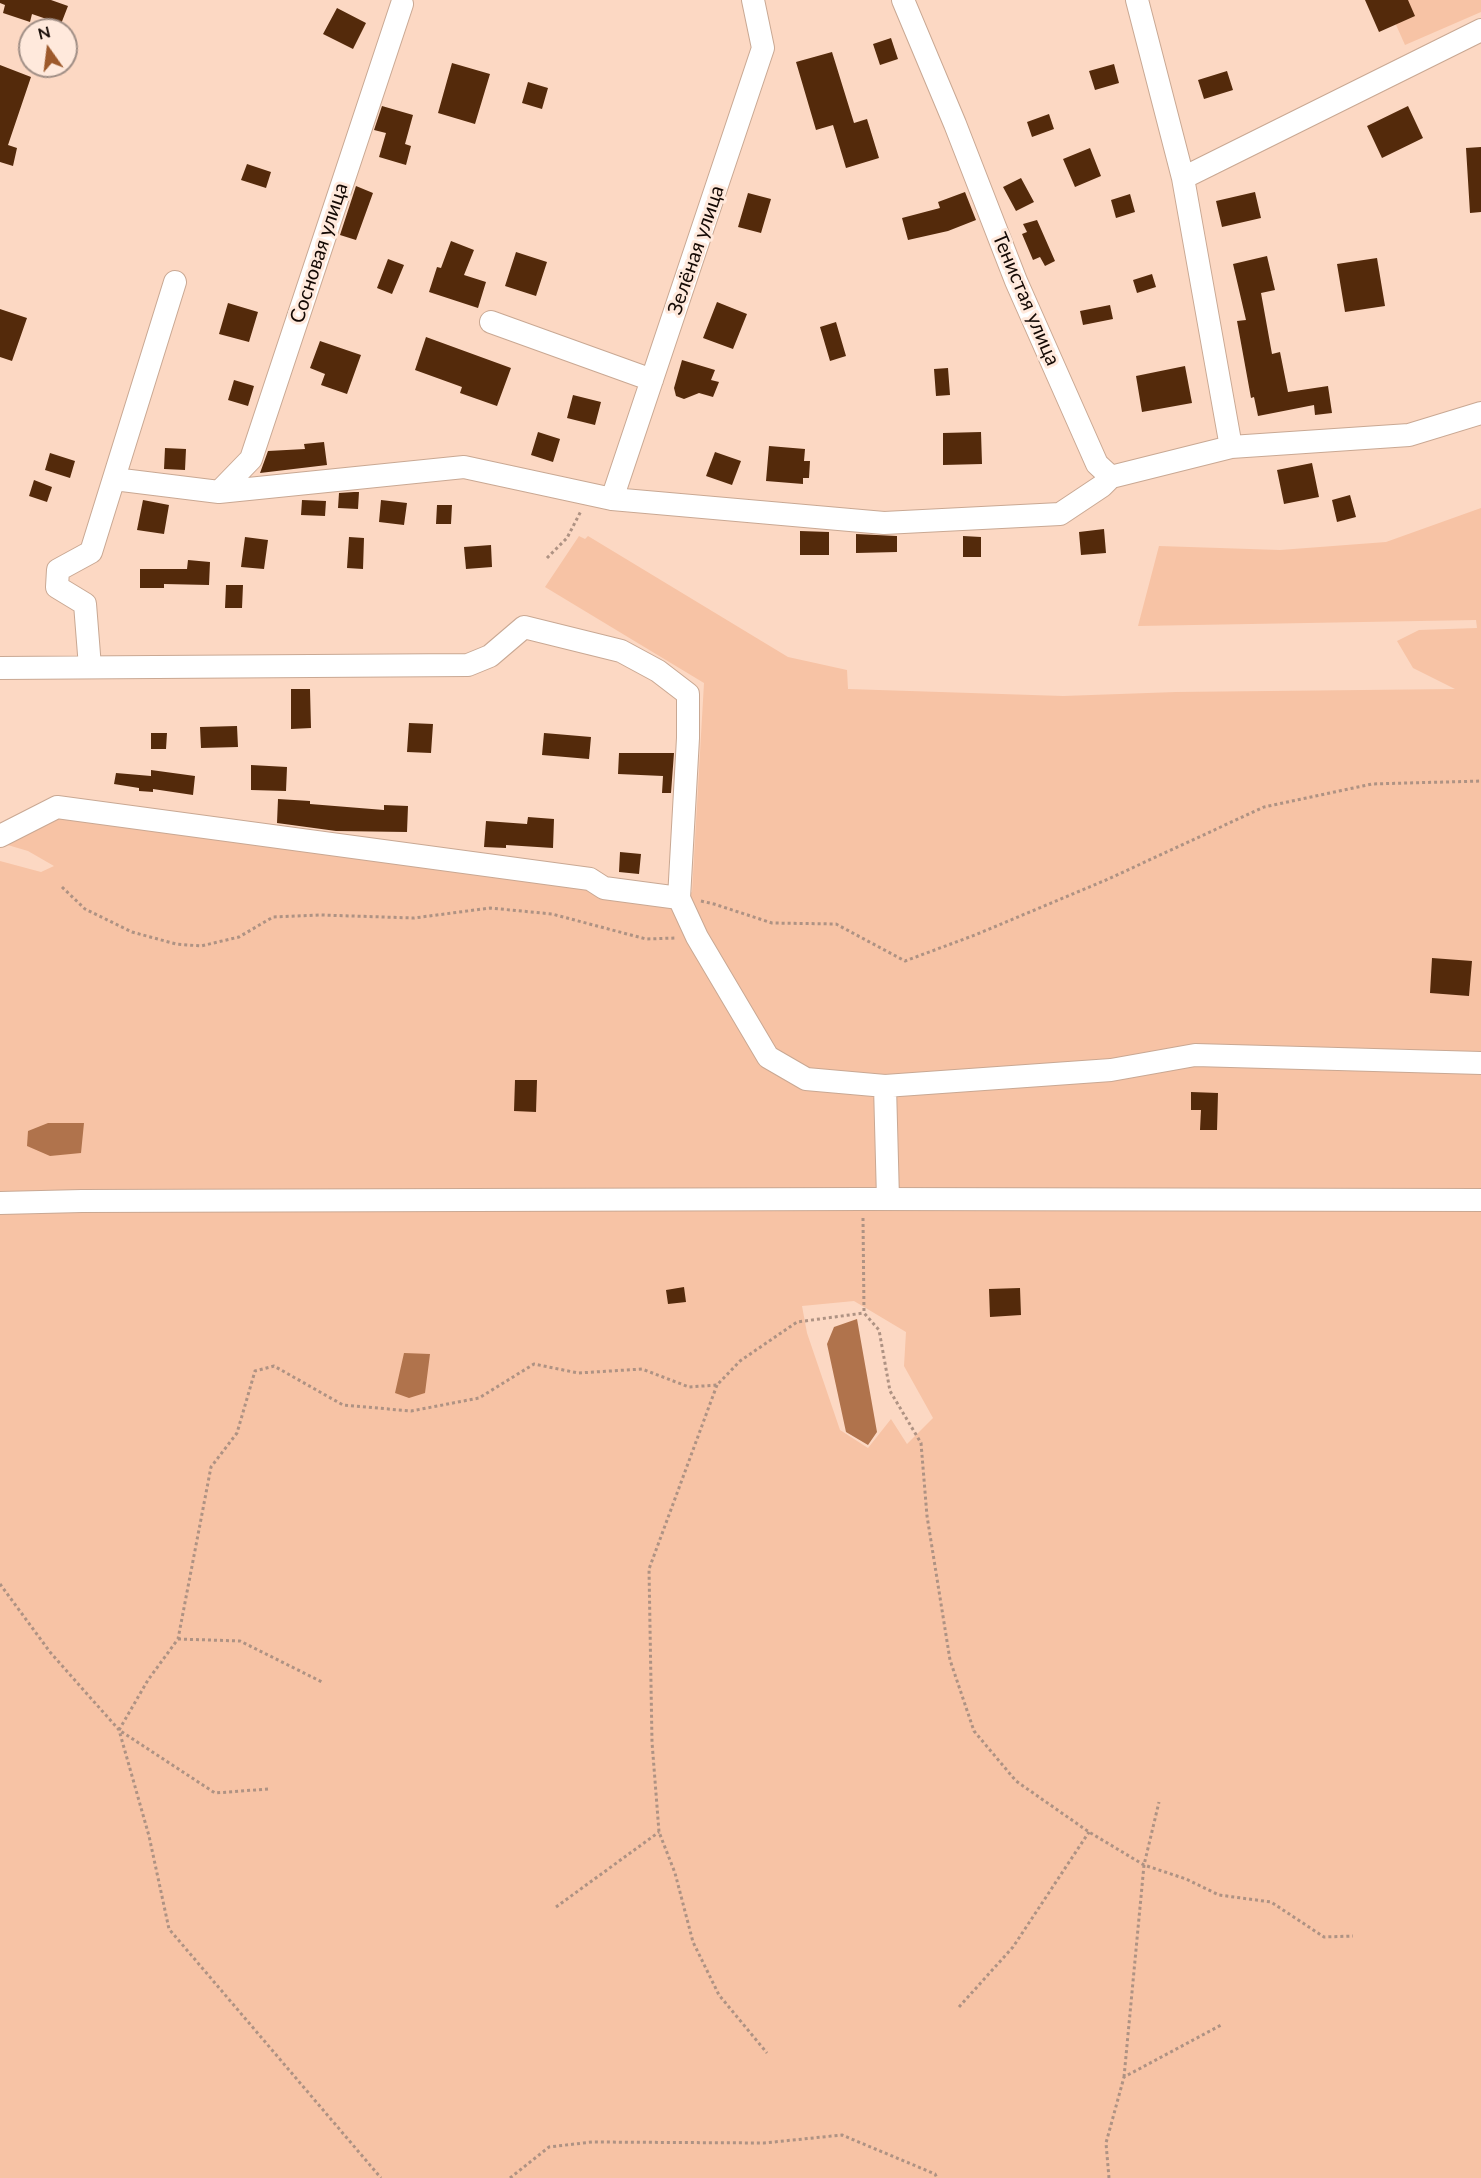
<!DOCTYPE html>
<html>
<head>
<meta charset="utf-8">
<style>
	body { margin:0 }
	#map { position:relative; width:1481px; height:2178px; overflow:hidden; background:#fcd8c3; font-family:Lato,sans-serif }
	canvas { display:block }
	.north { position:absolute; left:18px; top:18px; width:60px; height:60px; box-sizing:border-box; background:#ffe9dc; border:2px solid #a18f86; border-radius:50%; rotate:346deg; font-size:16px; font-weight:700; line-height:24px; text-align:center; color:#140904 }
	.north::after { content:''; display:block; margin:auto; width:21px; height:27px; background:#9d592b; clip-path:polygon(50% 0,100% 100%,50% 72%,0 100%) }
</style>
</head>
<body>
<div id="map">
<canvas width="1481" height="2178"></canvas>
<div class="north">N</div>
</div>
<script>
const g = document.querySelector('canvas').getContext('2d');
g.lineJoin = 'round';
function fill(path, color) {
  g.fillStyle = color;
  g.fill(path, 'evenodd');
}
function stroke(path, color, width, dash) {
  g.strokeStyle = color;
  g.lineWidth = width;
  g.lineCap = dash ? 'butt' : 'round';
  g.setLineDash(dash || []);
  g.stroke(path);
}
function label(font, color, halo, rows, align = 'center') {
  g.font = font + ' Lato,sans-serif';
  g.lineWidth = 6;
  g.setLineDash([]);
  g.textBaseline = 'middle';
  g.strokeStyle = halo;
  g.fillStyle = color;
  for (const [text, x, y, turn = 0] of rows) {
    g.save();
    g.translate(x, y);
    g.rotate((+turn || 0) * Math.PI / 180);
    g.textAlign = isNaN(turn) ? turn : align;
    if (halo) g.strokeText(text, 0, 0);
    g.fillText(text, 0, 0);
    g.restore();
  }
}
const green = new Path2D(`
	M1385,0H1481V12L1405,45Z
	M1481,508V2178H0V861L41,872L54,866L28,851L1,843L61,816L667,901L692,892L704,683L545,587L579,536L585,539L588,536L788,657L847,670L848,689L1063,696L1176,692L1455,689L1413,668L1397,641L1419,630L1477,628L1476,620L1138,626L1159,546L1280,550L1386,542ZM854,1301L906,1332L904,1366L933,1418L907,1444L891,1419L868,1448L840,1430L807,1333L802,1306Z`);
const water = new Path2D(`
	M48,1123H84L81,1153L50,1156L27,1146L28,1131Z
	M857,1319L877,1432L868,1445L846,1432L827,1344L834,1327Z
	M404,1353L430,1354L425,1393L409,1398L395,1393Z`);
const building = new Path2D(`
	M0,0H51L68,6L61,24L32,14L30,22L3,13L5,5L0,3Z
	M1365,0H1408L1415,16L1379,32Z
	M337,8L366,23L353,49L323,34Z
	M891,38L898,59L880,65L873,44Z
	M832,52L854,123L867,119L879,158L846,168L833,125L816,130L796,62Z
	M452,63L490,74L475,124L438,113Z
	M1114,64L1119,83L1095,90L1089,71Z
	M0,65L31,77L8,145L17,148L13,166L0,162Z
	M1227,71L1233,90L1204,99L1198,80Z
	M528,82L548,88L542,109L522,103Z
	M382,106L413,115L405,144L411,146L406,165L379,157L386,133L374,130Z
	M1408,106L1423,138L1382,158L1367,126Z
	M1049,114L1054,129L1032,137L1027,122Z
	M1481,147V212L1470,213L1466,148Z
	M1090,148L1101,176L1075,187L1063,159Z
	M247,164L271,172L266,188L241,180Z
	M1021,178L1034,202L1016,211L1003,187Z
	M356,186L373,193L356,240L340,235Z
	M965,192L976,220L948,231L908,240L902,218L940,208L938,202Z
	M1255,192L1261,218L1222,227L1216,201Z
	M748,193L771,199L761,233L738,227Z
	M1130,194L1135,212L1116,218L1111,200Z
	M1037,220L1055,261L1045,266L1040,257L1033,260L1022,234L1027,232L1023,224Z
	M451,241L474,250L464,275L486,282L478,308L429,292L437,267L441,268Z
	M516,252L547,262L536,296L505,286Z
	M1267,256L1275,290L1261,293L1272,354L1280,352L1288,392L1328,386L1332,413L1315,415L1314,405L1258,416L1254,397L1251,398L1237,321L1246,320L1233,264Z
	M1377,258L1385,306L1345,312L1337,264Z
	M388,259L404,265L392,294L377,288Z
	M1152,274L1156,287L1137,293L1133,280Z
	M717,302L747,314L733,349L703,338Z
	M228,303L258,312L249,342L219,334Z
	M1110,305L1113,319L1083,325L1080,311Z
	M0,309L27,318L12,361L0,357Z
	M836,322L846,356L830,361L820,327Z
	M426,337L511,368L497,406L460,393L462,387L415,370Z
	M320,341L361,355L347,394L321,385L325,374L310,368Z
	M682,360L715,370L711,380L719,382L713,397L699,393L684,399L676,396L674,388Z
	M1185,366L1192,403L1142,412L1136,376Z
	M948,368L950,395L936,396L934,369Z
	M234,380L254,386L248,406L228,400Z
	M573,395L601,402L595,425L567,418Z
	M538,432L560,439L553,462L531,455Z
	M981,432L982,464L943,465V433Z
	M324,442L327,465L260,473L268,451L305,449L304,444Z
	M769,446L805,449L804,461H810L809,478H803V484L766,481Z
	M165,448L186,449L185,470L164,469Z
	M715,452L741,461L732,485L706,476Z
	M50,453L75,461L70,478L45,470Z
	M1312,463L1319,497L1284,504L1277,470Z
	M34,480L52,487L47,502L29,496Z
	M354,492H359L358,509L338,508L339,493Z
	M1350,495L1356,517L1337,522L1332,500Z
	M143,500L169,505L164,534L137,530Z
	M302,500L326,501L325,516L301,515Z
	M381,500L407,503L404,525L379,522Z
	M437,505H452L451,524H436Z
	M1104,529L1106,553L1081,555L1079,532Z
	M800,531L829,532V555H800Z
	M856,534L897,536V552L856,553Z
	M963,536L981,537V557H963Z
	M245,537L268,540L264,569L241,567Z
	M349,537L364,538L363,569L347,568Z
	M491,545L492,567L466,569L464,547Z
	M188,560L210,562L209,585L164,584V588H140V569H187Z
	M226,585H243L242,608H225Z
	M291,689H310L311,728L291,729Z
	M409,723L433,724L431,753L407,752Z
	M237,726L238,747L201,748L200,727Z
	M151,733H167L166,749H151Z
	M544,733L591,737L589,759L542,755Z
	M619,753H674L671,793H662L663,776L618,774Z
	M251,765L287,767L286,791L251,790Z
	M151,770L195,776L193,795L153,789V792L139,791V788L114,784L116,773L151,776Z
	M278,799L310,801V804L384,810V805L408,806L407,832L336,831L277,823Z
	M528,817L554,819L553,848L506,845V848L484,847L486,821L527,824Z
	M620,852L641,854L639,874L619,872Z
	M1432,958L1472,961L1469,996L1430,993Z
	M515,1080H537L536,1112L514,1111Z
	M1191,1092L1218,1093L1217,1130H1200L1201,1110H1191Z
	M684,1287L686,1302L668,1304L666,1290Z
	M1020,1288L1021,1315L990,1317L989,1289Z`);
const path = new Path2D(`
	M547,558L567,538L581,511
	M62,887L85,909L132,932L176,944L201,946L239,937L273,917L321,915L414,918L490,908L552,914L646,939L675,938
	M701,901L714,904L772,923L836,924L905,961L975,935L1106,880L1264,807L1372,784L1481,781
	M863,1218L864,1313L879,1330L890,1391L921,1443L927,1516L950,1660L974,1731L1016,1781L1089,1832L1144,1865L1186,1879L1219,1895L1271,1902L1324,1937L1353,1936
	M717,1385L649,1569L652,1742L659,1832L675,1873L693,1942L719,1995L767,2053
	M0,1584L50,1652L119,1730L149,1836L169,1929L381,2178
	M178,1639L240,1641L322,1682
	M268,1789L215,1793L119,1730L148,1680L178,1639L211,1467L237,1433L255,1371L274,1366L343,1405L411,1411L479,1398L534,1364L578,1373L642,1369L689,1387L717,1385L740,1361L797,1322L864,1313
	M556,1907L659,1832
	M959,2007L1013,1947L1089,1832
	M1124,2077L1144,1865L1159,1802
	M510,2178L549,2147L592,2142L764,2143L842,2135L935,2174L937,2178
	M1109,2178L1106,2143L1124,2077L1223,2024`);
const minor = new Path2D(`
	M903,0L955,124L1016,281L1097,464L1111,477L1231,447L1409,435L1481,413
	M1137,0L1183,178L1231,447
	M1183,178L1481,30
	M491,322L652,380
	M114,479L219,492L464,467L612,499L884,523L1060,514L1102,486L1111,477
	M219,492L251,459L402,4
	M612,499L763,48L753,0
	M90,667L85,604L57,587L58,570L91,552L175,282
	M0,668L468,665L490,656L524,627L621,651L658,671L688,694V738L679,898L697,937L768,1057L806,1079L885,1086L888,1199
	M0,836L57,807L590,879L604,888L679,898
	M885,1086L1111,1070L1195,1055L1481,1063
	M0,1203L82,1201L863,1199L1481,1200`);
const streetNames = [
	["Зелёная улица",696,250,-71],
	["Сосновая улица",319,253,-72],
	["Тенистая улица",1026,299,67]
];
fill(green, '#f7c3a5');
fill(water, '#b0734c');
fill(building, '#542a0b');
stroke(minor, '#c9a893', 24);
stroke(path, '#ae9283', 3, [3, 3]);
stroke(minor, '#fff', 22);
label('20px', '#140904', '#ffe9dc', streetNames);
</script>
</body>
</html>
